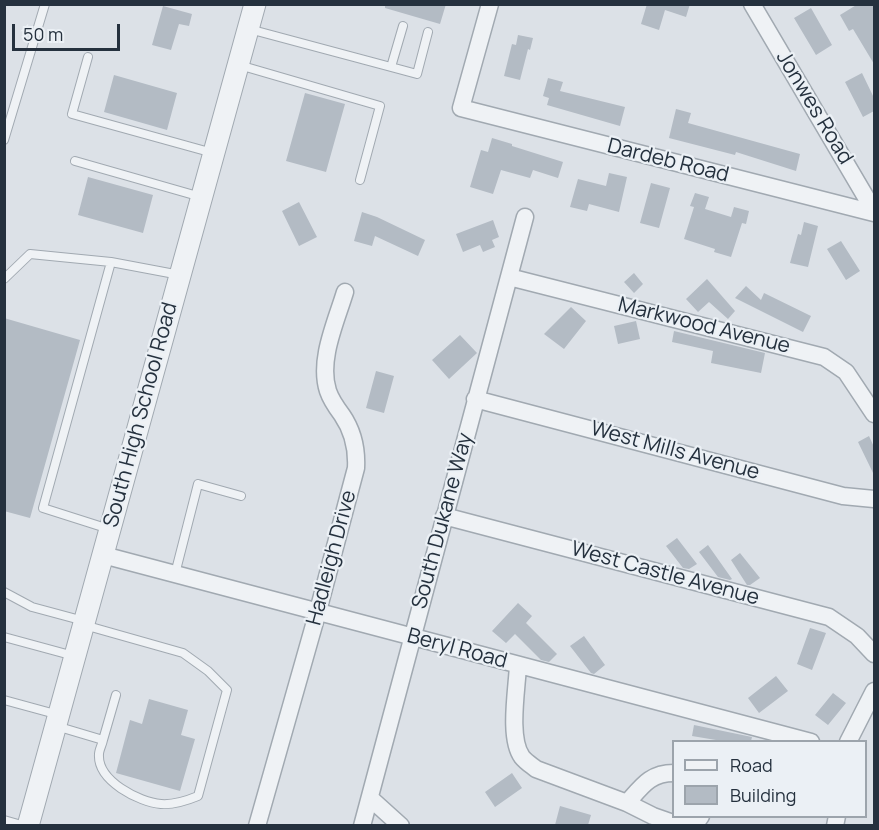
<!DOCTYPE html>
<html>
<head>
<meta charset="utf-8">
<style>
	body { margin:0 }
	#map { position:relative; width:879px; height:830px; overflow:hidden; background:#dce1e7; font-family:Manrope,sans-serif }
	canvas { display:block }
	.frame { position:absolute; inset:0; border:6px solid #25313e; pointer-events:none }
	.legend { position:absolute; left:672px; top:740px; width:195px; height:78px; box-sizing:border-box; background:#ebf0f5; border:2px solid #9ca4ac; margin:0; padding:8px 10px; list-style:none; font-size:18px; color:#25313e }
	.legend li { display:flex; align-items:center; gap:12px; height:30px }
	.legend b { width:30px; border:2px solid #9ca4ac }
	.scale { position:absolute; left:12px; top:24px; width:108px; height:27px; box-sizing:border-box; border:3px solid #25313e; border-top:0; padding-left:8px; font-size:18px; line-height:21px; white-space:nowrap; color:#25313e; -webkit-text-stroke:4px #ebf0f5; paint-order:stroke }
</style>
</head>
<body>
<div id="map">
<canvas width="879" height="830"></canvas>
<div class="frame"></div>
<ul class="legend">
<li><b style="height:8px;background:#eff2f5"></b>Road</li>
<li><b style="height:16px;background:#b3bbc4"></b>Building</li>
</ul>
<div class="scale">50 m</div>
</div>
<script>
const g = document.querySelector('canvas').getContext('2d');
g.lineJoin = 'round';
function fill(path, color) {
  g.fillStyle = color;
  g.fill(path, 'evenodd');
}
function stroke(path, color, width, dash) {
  g.strokeStyle = color;
  g.lineWidth = width;
  g.lineCap = dash ? 'butt' : 'round';
  g.setLineDash(dash || []);
  g.stroke(path);
}
function label(font, color, halo, rows, align = 'center') {
  g.font = font + ' Manrope,sans-serif';
  g.lineWidth = 4.5;
  g.setLineDash([]);
  g.textBaseline = 'middle';
  g.strokeStyle = halo;
  g.fillStyle = color;
  for (const [text, x, y, turn = 0] of rows) {
    g.save();
    g.translate(x, y);
    g.rotate((+turn || 0) * Math.PI / 180);
    g.textAlign = isNaN(turn) ? turn : align;
    if (halo) g.strokeText(text, 0, 0);
    g.fillText(text, 0, 0);
    g.restore();
  }
}
const building = new Path2D(`
	M385,4H446L440,24L385,8Z
	M647,4H690L686,17L665,10L659,30L641,24Z
	M858,4H874V64L853,29L849,31L840,15Z
	M163,6L192,14L189,26L179,24L171,50L152,45Z
	M811,8L832,45L816,55L794,18Z
	M518,35L533,38L530,50L528,49L520,80L504,76L512,44L516,45Z
	M862,73L874,98V111L863,117L845,82Z
	M114,75L177,93L167,130L104,112Z
	M548,78L563,82L560,91L625,107L620,126L547,105L549,98L543,96Z
	M305,93L345,104L326,172L286,161Z
	M676,109L691,113L688,123L800,154L796,171L736,152L735,155L669,138Z
	M492,138L512,144V146L563,162L558,178L533,170L530,178L501,170L493,194L470,187L481,150L488,152Z
	M609,173L627,177L619,212L589,204L587,211L570,207L578,179L606,186Z
	M88,177L153,195L143,233L78,215Z
	M651,183L670,188L659,228L640,223Z
	M695,193L709,197L705,209L731,217L734,207L749,211L746,224L742,223L731,257L714,252L715,249L684,239L694,207L690,206Z
	M299,202L317,237L299,246L282,211Z
	M362,212L377,217L425,240L418,256L375,236L372,246L354,241Z
	M493,220L499,237L492,240L495,247L483,252L480,245L463,252L456,234Z
	M804,222L818,226L808,267L790,263L798,234L801,235Z
	M841,241L860,271L846,280L827,249Z
	M634,273L643,284L634,293L624,282Z
	M707,279L735,311L728,319L709,302L698,312L686,299Z
	M746,286L761,300L764,293L811,316L803,332L735,298Z
	M571,307L586,321L564,349L544,334Z
	M4,318L80,340L30,518L4,511Z
	M636,321L640,339L618,344L614,326Z
	M674,331L765,353L761,373L711,363L713,351L672,342Z
	M460,335L477,353L449,379L432,360Z
	M376,371L394,376L384,413L366,408Z
	M869,436L874,447V475L858,442Z
	M677,538L697,564L689,569L683,568L666,546Z
	M708,545L732,579L730,580L718,577L699,552Z
	M740,553L760,578L750,585H747L731,560Z
	M518,603L532,616L526,623L557,654L549,662L541,660L515,634L506,643L492,631Z
	M810,628L826,633L812,670L797,664Z
	M584,636L605,665L594,674L591,673L570,646Z
	M776,676L788,691L759,713L748,698Z
	M833,693L846,703L828,725L815,715Z
	M149,699L188,710L181,735L195,739L180,791L116,773L130,720L142,724Z
	M694,725L752,737L751,741H722L692,736Z
	M512,773L522,788L495,807L485,792Z
	M560,806L591,815L588,825H555Z`);
const service = new Path2D(`
	M249,29L391,67L403,26
	M88,57L72,114L213,153
	M239,65L380,106L360,180
	M391,67L417,74L428,32
	M4,140L45,4
	M75,161L201,197
	M4,279L30,254L111,262
	M109,529L43,508L111,262L180,275
	M175,574L198,484L241,496
	M4,592L32,607L84,621
	M4,637L74,656
	M4,700L59,715
	M56,726L103,740C102,745 99,750 99,754C97,781 139,802 161,804C174,805 186,801 198,796L227,690L208,671L183,653L84,625
	M103,740L116,695
	M4,820L25,826`);
const minor = new Path2D(`
	M490,4L461,108L874,213
	M752,4L874,211
	M509,277L824,357L846,372L874,414
	M475,399L843,496L874,499
	M444,516L829,617L857,636L874,654
	M103,555L811,742
	M518,665C517,689 508,738 522,757C526,762 531,765 536,769L627,803L653,816L673,823H696L701,816
	M848,742L874,691
	M370,798L401,826
	M627,803C642,786 650,773 674,773
	M257,826L318,611L356,468C357,449 353,431 342,415C336,407 331,400 328,391C318,360 336,322 345,292
	M362,826L525,217
	M835,826L837,816`);
const tertiary = new Path2D(`
	M28,826L255,4`);
const streetNames = [
	["Jonwes Road",814,108,59],
	["Dardeb Road",668,161,14],
	["Markwood Avenue",704,326,14],
	["South High School Road",141,415,-75],
	["West Mills Avenue",675,451,15],
	["South Dukane Way",443,521,-75],
	["Hadleigh Drive",332,558,-75],
	["West Castle Avenue",665,574,15],
	["Beryl Road",457,649,15]
];
fill(building, '#b3bbc4');
stroke(service, '#a1a9b1', 10);
stroke(minor, '#a1a9b1', 19);
stroke(tertiary, '#a1a9b1', 23);
stroke(service, '#eff2f5', 8);
stroke(minor, '#eff2f5', 16);
stroke(tertiary, '#eff2f5', 21);
label('21px', '#25313e', '#ebf0f5', streetNames);
</script>
</body>
</html>
